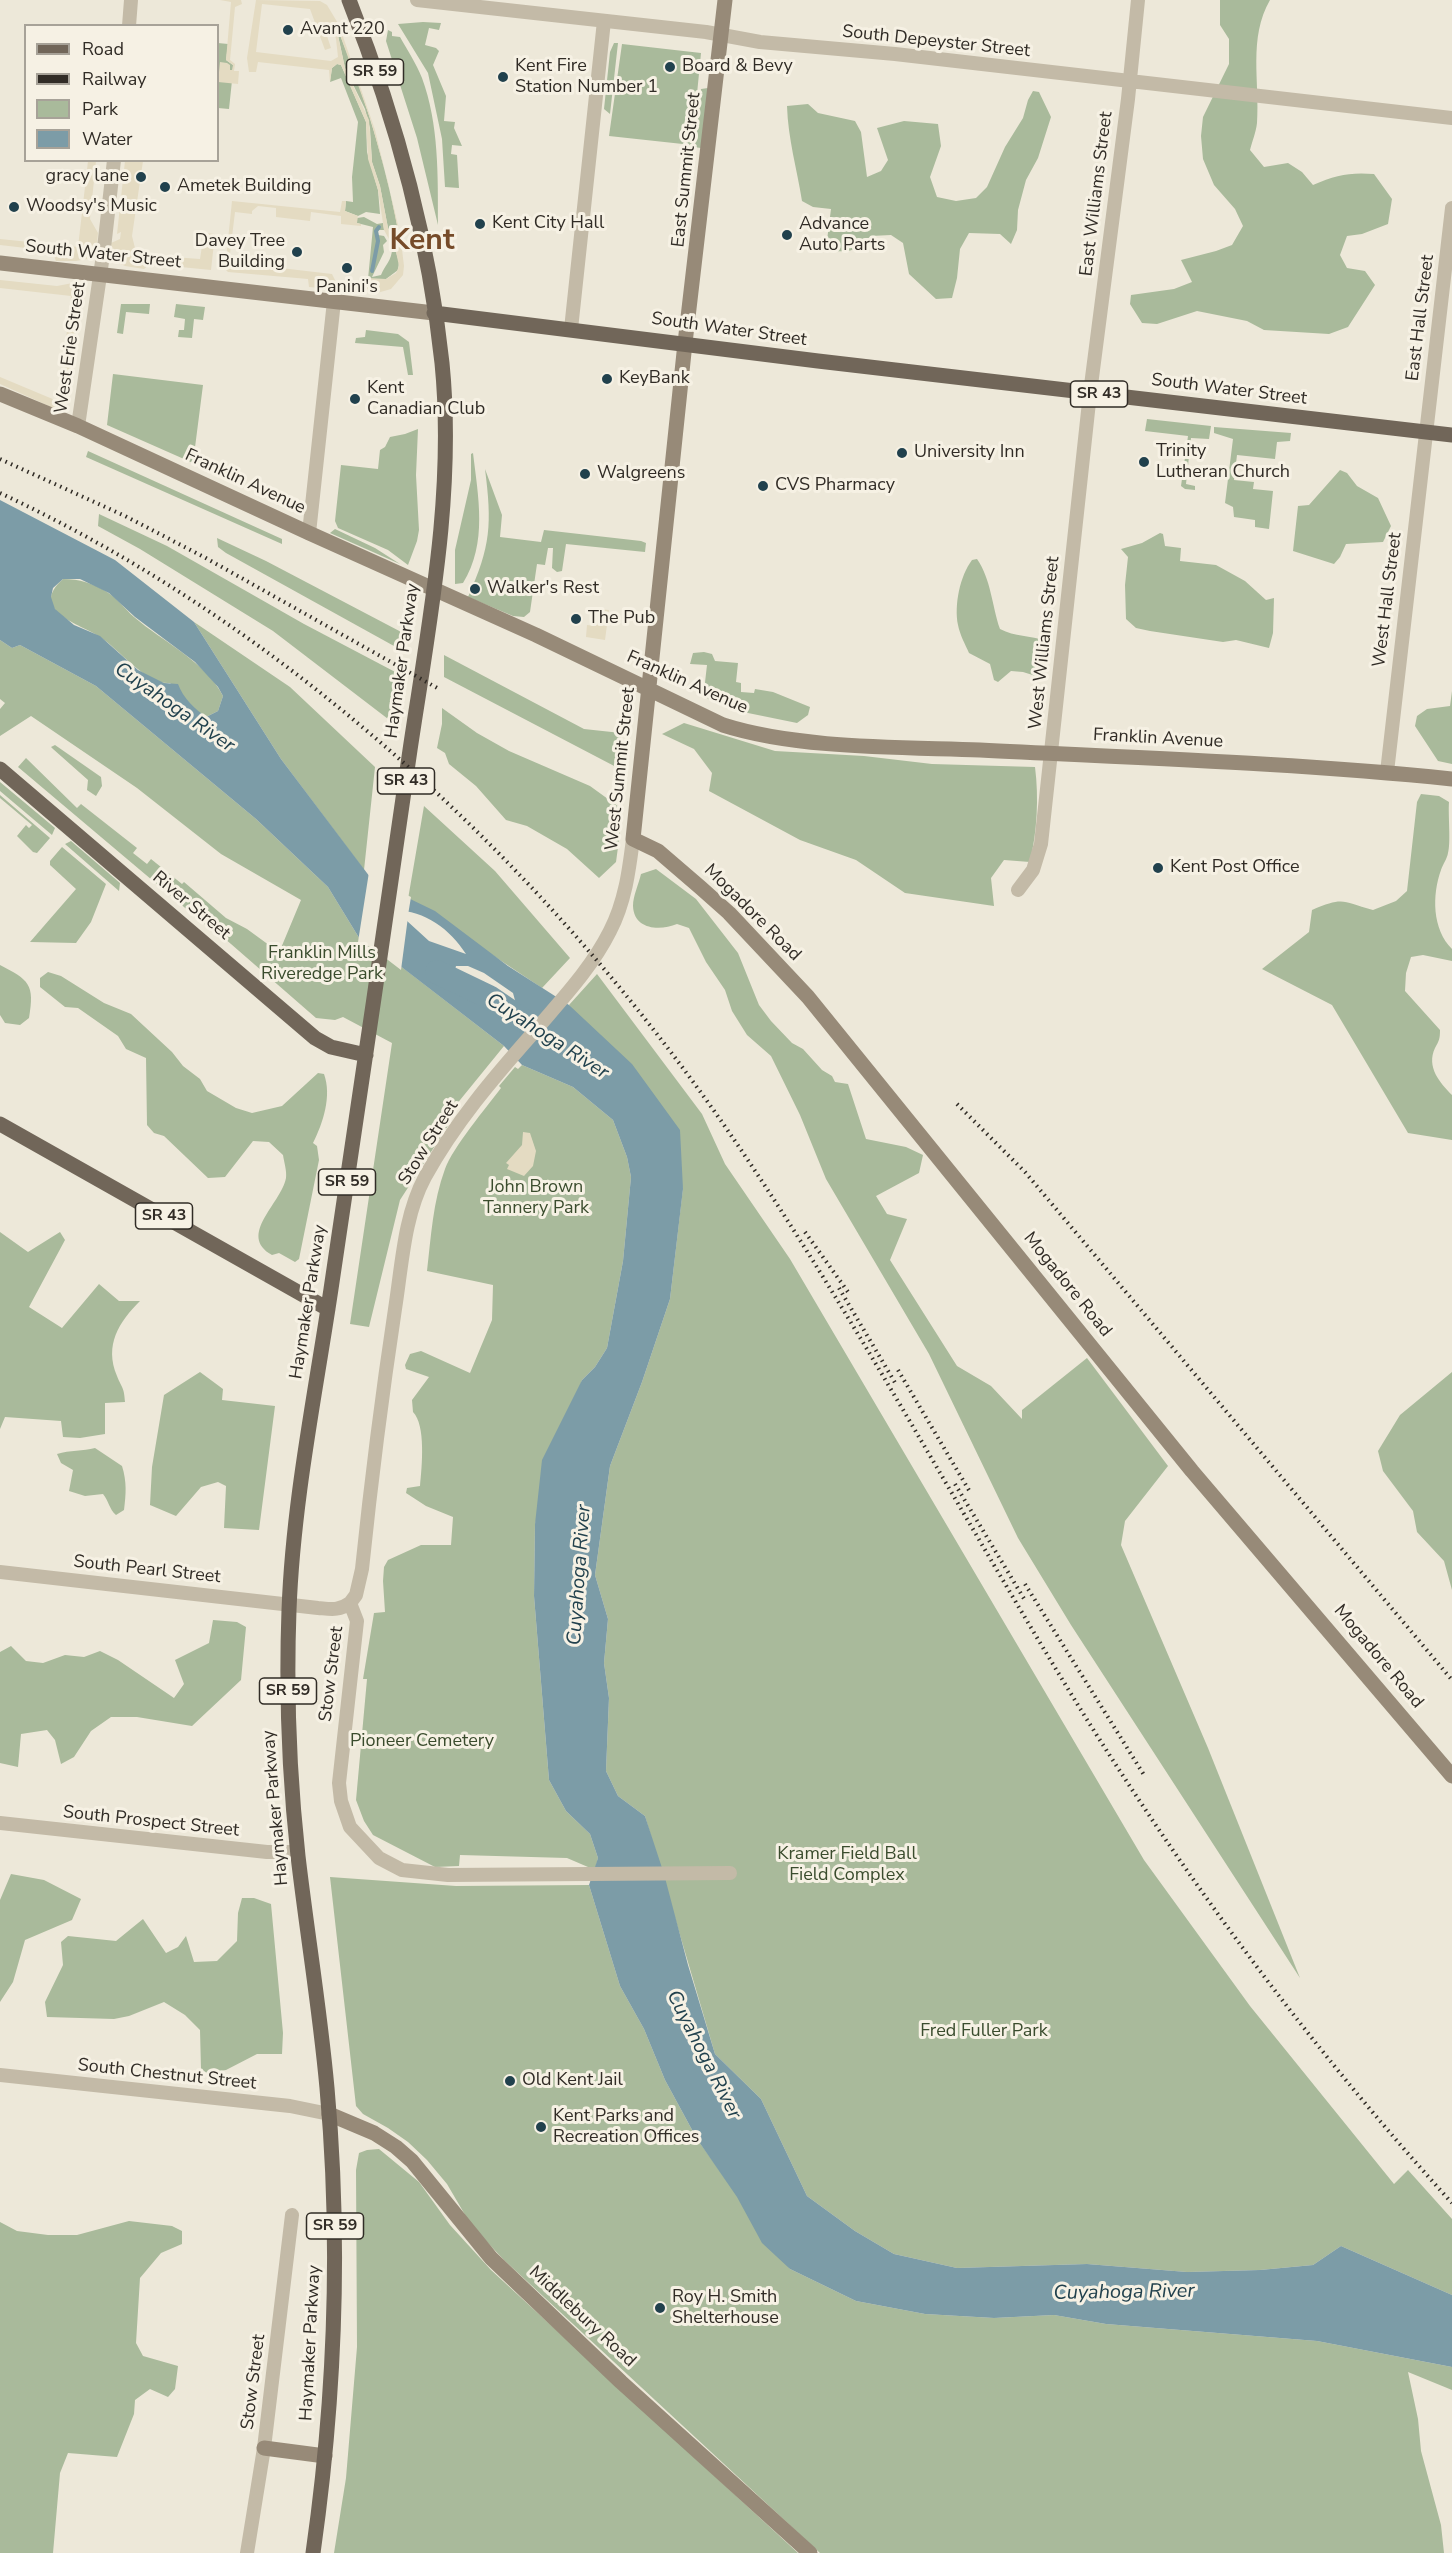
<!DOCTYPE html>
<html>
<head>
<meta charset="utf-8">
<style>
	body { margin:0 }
	#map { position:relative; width:1452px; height:2553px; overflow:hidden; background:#ede8d9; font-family:"Nunito Sans",sans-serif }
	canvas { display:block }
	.legend { position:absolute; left:24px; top:24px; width:195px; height:138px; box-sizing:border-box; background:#f6f1e4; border:2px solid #a7a298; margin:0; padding:8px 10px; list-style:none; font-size:18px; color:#312c26 }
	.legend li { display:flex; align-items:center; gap:12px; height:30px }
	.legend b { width:30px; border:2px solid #a7a298 }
</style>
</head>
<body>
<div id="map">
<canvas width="1452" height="2553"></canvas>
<ul class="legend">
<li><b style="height:8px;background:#716659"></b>Road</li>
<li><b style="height:8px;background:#312c26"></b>Railway</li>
<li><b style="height:16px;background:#a9ba9b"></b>Park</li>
<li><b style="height:16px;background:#7c9ca7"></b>Water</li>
</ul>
</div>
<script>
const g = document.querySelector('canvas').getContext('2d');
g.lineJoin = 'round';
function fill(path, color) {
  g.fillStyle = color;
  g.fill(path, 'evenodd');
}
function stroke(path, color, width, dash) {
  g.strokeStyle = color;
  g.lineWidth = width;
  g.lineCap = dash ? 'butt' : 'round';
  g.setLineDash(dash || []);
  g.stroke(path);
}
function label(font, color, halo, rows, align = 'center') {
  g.font = font + ' "Nunito Sans",sans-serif';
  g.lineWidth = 6;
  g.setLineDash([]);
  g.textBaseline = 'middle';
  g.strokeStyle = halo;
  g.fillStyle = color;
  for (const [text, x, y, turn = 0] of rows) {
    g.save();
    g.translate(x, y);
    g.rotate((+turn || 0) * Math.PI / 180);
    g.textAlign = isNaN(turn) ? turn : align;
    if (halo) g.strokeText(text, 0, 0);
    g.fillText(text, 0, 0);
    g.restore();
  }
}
const green = new Path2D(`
	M1220,0H1270C1248,38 1260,82 1257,123C1256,132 1252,142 1250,150L1264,167L1288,163L1302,172L1313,185C1336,175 1350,172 1374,174L1392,199L1388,224L1362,234L1347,236L1340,255L1347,268L1365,271L1375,285L1348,327L1329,334L1264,330L1247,321L1197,311L1157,324L1142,323L1130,304L1131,295L1174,289L1192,282L1181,260L1216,251L1232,245L1243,226L1235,209L1214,185L1203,159L1201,136L1203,117L1229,64V39L1220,25Z
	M423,22L441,23L439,30L429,28L425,45L436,48L439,51L433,65L446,96L444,121L455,122L454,128L462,146L452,145L451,154L457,155L459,188L445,187L442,139L428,73L398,24Z
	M388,30L392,32V36L400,37C408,51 416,63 422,78C439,124 438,176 438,225L417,138L386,41Z
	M338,35H340C367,101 387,170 400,240L396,242L388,228L380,186L372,162L370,128L365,109L345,68Z
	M218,43L228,44L226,60L233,65V71L229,109L218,108V112Z
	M614,43H618L610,114L604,109L610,52Z
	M622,44L701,53L692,145L609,136Z
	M337,64L341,65L366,122L367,152L378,190L380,214L366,212L358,216L345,211L346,201L353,202L352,177L358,122L341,78L330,82L332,68Z
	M708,88L701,148L694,147L701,89Z
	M1033,91L1039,92L1051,117L1038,158L1026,180L1018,210L1017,230L1011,244L1000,234L969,233L960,249L957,278L952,298L936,299L909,274L903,243L891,235L871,236C859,251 844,255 826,248L831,209L813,207L802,201C797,169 788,139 787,106L808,104L818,113L855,121L861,132L867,177L881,171L888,160L877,128L904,121L938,124L941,146L930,177L937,197L956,201L976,198L987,187L1005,147L1023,118L1028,100Z
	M364,217L377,224L383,223L384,230H378V235L384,236L387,241L383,245L384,252L372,277L381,275C385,265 392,260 392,249L396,252L399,262L398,270L386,279H368L373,227L357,223V218Z
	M121,304H150L149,314L126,312L123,334L117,333Z
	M176,304L205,307L203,320L194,319L192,338L178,337L179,330H184L185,319L174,317Z
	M366,330L398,334L409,342L413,375H408L403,347L355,343L356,338L365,337Z
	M113,374L203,385L193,463L107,425Z
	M1147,419L1211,426L1209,439L1191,438L1186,484L1195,486V490L1185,489L1181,486L1188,436L1145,431Z
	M1214,427L1291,433L1290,441L1277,442L1275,459L1237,455L1234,480L1254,482L1253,489L1273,491L1269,529L1255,527V520L1234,517L1233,507L1225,503L1233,439L1214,433Z
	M418,429L416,475L419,530L417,541L408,565L388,550L338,528L335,521L341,465L378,469L380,450L385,447L390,437L405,434Z
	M88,451L282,539V544L86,457Z
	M473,453C478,496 488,543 463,583L455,584V550L471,480V454Z
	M485,469L502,515L500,537L541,542L544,530L641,541L646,543L645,552L566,544L562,571L557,572L552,568L553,548H548L545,565L537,564L531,605L530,612L524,617L513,616L468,597C491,546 492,524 485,469Z
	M1340,470L1347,473L1357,486L1378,498L1391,526L1383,542L1346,544L1340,557L1334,564L1293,551L1298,506L1309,505Z
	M99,514L167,546L304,624L399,674L392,722L273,631L140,549L98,526Z
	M335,529L375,548L400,564L330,533Z
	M1160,533L1163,534L1165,546L1181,548L1180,561L1216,565L1245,581L1266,600L1274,598L1273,633L1269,648L1236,640L1223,642L1150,631L1136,628L1126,619L1125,585L1128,557L1121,549L1142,543Z
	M217,538L266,561L405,634L403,651L226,553L218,547Z
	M977,559C991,579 992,606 1000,629C1015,637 1030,635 1046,641L1039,677L1023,672L1011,671L998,682L994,680L990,664L969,653C965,644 960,635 958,625C954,605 960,576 972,560Z
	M63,579C80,579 92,583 107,592C117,598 125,609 134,617C163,642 205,661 223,696L218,711L206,717L200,714L170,683C146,685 119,649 100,637C81,624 27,611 63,579Z
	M194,622L290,687L375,767L364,870L281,759Z
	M0,640L12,648L20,645L96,686L256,819L328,887L361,941L372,944L504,1046L447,1116L449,1124L400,1200L369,1327L350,1324L392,1043L343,1017L335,1020L316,1018L231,944L224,938L221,930L216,934L18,767L26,758L77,808L81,804L137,848L133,853L147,864L151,859L182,884L184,882L226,918L247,929L273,948H281L301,900L221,854L137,788L31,716L0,736V709L5,703L0,699Z
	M704,652L712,654L715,661L738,663L736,682L741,683V692L754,693L755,689L773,692L810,707L808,715L797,723L748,713L708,699L704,691L707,665L690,664L693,653Z
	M444,655L584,729L621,733L618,768L444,677Z
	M1452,691V764L1438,761L1415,726L1417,716L1427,709L1450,706Z
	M442,708L477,733L509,751L590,786L619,807L621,825L616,862L599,878L567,849L527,826L506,820L476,786L449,764L445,753L437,748L442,724Z
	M684,723L775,751L864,756L932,764L1035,767C1039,798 1037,832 1030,862L1004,860L991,878L994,906L905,893L856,860L800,840L709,791L712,773L694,749L662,734Z
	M55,745L101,777L102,786L96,796L87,790L88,780L53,749L51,747Z
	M0,782L55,828L52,835L0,791Z
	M1421,794L1439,796L1449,802C1448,815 1451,843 1448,853C1447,859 1443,864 1441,870C1432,895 1432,929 1452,949V961L1423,955L1411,957L1406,973L1405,991L1440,1030C1440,1039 1439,1041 1435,1048C1426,1067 1440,1083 1452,1095V1140L1408,1133L1332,1005L1262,969L1309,932L1312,910C1345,896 1342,902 1373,910L1396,901L1407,891L1417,802Z
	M0,795L50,838L37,853L33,852L17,836L26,825L29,828L32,825L0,798Z
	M424,806L495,871L570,958L542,988L408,899Z
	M71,841L120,883L119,891L65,844Z
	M62,847L106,884L91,922L76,943L30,942L76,889L50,865V861Z
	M656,869L696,899L738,953L759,1005L771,1021L792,1043L803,1049L822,1070L832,1076L835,1082L848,1084L866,1139L906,1147L923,1155L919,1173L876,1196L887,1214L907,1219L890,1260L957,1366L991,1386L1022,1419V1410L1087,1358L1168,1466L1125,1521L1121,1545L1208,1748L1300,1978L1071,1625L1018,1538L929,1354L826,1179L800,1115L771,1056L747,1035L732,1011L725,990L706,962L689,928L677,924C660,931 634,930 633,906C633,896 639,883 641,874Z
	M0,965C29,980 35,984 29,1018L20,1025L5,1023L0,1015Z
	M48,972L61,976L104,1003L131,1014L172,1052L183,1066L200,1079L207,1091L236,1108L252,1113L282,1106L318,1073L324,1074C332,1096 323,1123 313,1143L317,1146L319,1160L299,1259L295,1262L279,1253L272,1255C237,1235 281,1204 286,1178C287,1171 284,1162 283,1155L269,1142L253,1141L225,1177L208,1178L164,1136L154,1133L147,1125L146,1058L126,1049L118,1036L78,1008L65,1007L40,987V978Z
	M597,974L702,1114L725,1164L790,1259L1144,1860L1250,2006L1394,2184L1408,2170L1452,2219V2295L1341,2246L1313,2265L1260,2270L1187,2272L1087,2264L957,2268L894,2254L855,2231L807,2196L761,2099L715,2054L645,1816L618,1796L606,1771L609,1698L604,1663L608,1619L595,1575L610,1466L642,1382L670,1299L683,1188L569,1005Z
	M522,1065L573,1087L613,1120L627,1157L631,1177L623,1261L607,1348L595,1367L582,1380L535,1524L534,1596L549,1780L566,1811L590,1834L598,1858L595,1870L567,1858L460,1855L459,1866L435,1867L373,1835L364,1821L356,1800L367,1679H363L374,1613L385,1612L383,1581L384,1567L388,1560L421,1545H451L453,1517L426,1506L406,1493L407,1488L420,1486C422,1467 426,1425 413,1412L412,1400L429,1377L406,1369L405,1365L410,1354L421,1351L470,1373L492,1320L493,1285L427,1271C431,1237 433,1201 445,1169C453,1147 486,1108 501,1088L499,1086L515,1067L518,1069Z
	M0,1232L28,1252L60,1232L65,1240L29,1307L62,1328L99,1284L119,1301H140C119,1322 104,1345 117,1376C122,1389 124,1386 125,1402L105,1403V1434L80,1438L63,1437L61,1421L5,1417L0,1429Z
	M200,1372L223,1389L222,1400L275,1406L259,1530L224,1528L226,1486L218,1482L201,1487L176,1516L150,1505L152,1467L164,1395Z
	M1452,1372V1590L1444,1561L1417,1532L1413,1511L1383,1471L1378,1451L1400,1415Z
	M95,1448L122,1466C127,1482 126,1494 124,1510L116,1515C109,1509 109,1501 103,1494L85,1496L69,1491L73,1470L61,1463L57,1454C70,1450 83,1451 95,1448Z
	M213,1620L237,1622L246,1627L241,1680L192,1726L137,1717H111L91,1731L74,1757L61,1764L55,1740L47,1730L21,1734L18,1767L0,1763V1652L11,1646L26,1661L43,1663L65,1655L84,1657L100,1651L118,1660L174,1698L184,1684L175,1660L209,1643Z
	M11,1874L44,1880L81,1899L72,1920L25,1940L13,1982L0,2002V1900Z
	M330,1877L456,1886L589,1885L620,1986L644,2029L665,2080L697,2139L790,2269L856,2301L925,2314L994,2318L1054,2315L1106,2324L1317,2341L1452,2367V2390L1408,2372L1418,2419L1421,2451L1441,2525L1444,2553H820L504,2260L471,2225L447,2184L427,2160L408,2142L388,2128L363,2114L356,2106Z
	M242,1898H254L271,1904L283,2033L282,2054H257L226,2070L207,2073L201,2069L200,2030L185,2015L164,2002L129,2016L114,2019L47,2017L45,2002L63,1965L61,1942L68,1936L116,1941L143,1919L166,1953L178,1947L186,1936L194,1962L217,1961L237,1941L238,1913Z
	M379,2149L419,2182L450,2225L491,2270L798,2553H334L346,2478L357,2347L356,2170L359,2153L367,2150Z
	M129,2221L172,2226L182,2231V2244L161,2253L140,2278L136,2343L143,2356L178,2366L175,2389L168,2397L150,2389L135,2400L134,2414L117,2457L68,2453L60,2473L53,2553H0V2222L17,2231L48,2235H77Z`);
const plaza = new Path2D(`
	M220,0H241L242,4L235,7L230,60L235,64L234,71H239L238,84L218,82L220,62L227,63L230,65V70H232L233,65L226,60L231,2Z
	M256,0L320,1L327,5L339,25L375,130L400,233L404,266L403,275L391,289L377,293L309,287L308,279L228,272L225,269L232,201L340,212L342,201H346L345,211L358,216L357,223L361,224V226L341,224V216L311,212L310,221L276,217V208L258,206L252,211V214L235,212L229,262L332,274L336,282L367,285L368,278L386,279L396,273L399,266L396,252L384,230L378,190L368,159L366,122L341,65L337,64L332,68L330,82L329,70L258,62L256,72H249L247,58ZM262,4L310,9L325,50L331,48L325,30L332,28L336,39L338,57L331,61L256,52ZM340,35L371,121L388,182L400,240L396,242L388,228L380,186L372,162L369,120L345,68L338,36Z
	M88,161H96L90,219L98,233L96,253L92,258L76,261H56L52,251L0,245V239L78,247Z
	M125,161H143L132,236L135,248L145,255L200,259L204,233L215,234L211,270L150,264L144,269L125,266L114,261L111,243L120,239L121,232L117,234Z
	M0,280L57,286L78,282L85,288L84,301L77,305L68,398L60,407H51L0,384V377L55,400L59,399L71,296L0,288Z
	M598,609L609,610L605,640L586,637L587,625L596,626Z
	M523,1132L530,1133L536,1151L533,1166L524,1176L507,1169L509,1165L506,1163L522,1145Z`);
const water = new Path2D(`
	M0,500L115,560L194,622L281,759L373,881L435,911L508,966L569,1005L632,1064L680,1130L683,1189L670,1299L642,1382L610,1466L595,1575L608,1619L604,1663L609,1698L606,1771L618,1796L645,1816L664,1874L688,1965L715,2054L761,2099L807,2196L855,2231L894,2254L957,2268L1087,2264L1187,2272L1260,2270L1313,2265L1341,2246L1452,2295V2367L1317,2341L1106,2324L1054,2315L994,2318L925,2314L856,2301L790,2269L762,2243L737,2197L697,2139L665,2080L644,2029L620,1986L589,1885L598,1858L590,1834L566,1811L549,1780L534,1596L535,1524L542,1460L582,1380L595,1367L607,1348L623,1261L631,1177L627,1157L613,1120L573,1087L522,1065L504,1046L408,972L372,944L361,941L328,887L256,819L96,686L20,645L12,648L0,640ZM63,579H80L109,593L135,617L195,662L218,687L223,696L218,711L206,717C195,709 183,698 178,684L164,683L138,670L100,636L74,625L55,609L51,597L53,588ZM395,910C425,911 450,929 466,954L429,941ZM456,966H468L484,973L513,993L517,1008C491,1002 472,993 454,973Z`);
const pier = new Path2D(`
	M369,872L375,879L411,897L408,915L405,914L408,917L401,970L371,947L358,942Z`);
const stream = new Path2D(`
	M372,271L378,241L376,231L379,227`);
const river = new Path2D(`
	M437,972L489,997L524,1021`);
const street = new Path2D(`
	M417,0L706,32L760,42L895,54L1452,118
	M129,26L131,0
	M571,329L604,21
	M78,426L104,248L114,160
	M309,533L334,301
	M1387,772L1452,208
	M633,839C629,871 625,902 610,931C591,969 561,1000 534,1032C494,1077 454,1124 425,1177C404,1216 402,1265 395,1309C382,1395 371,1482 362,1569L356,1595L350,1603L357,1621L339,1783L341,1801L350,1827L379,1858L402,1870L448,1875L730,1873
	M1018,890L1033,870L1041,844L1090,393L1128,99L1138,0
	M0,1572L318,1608C331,1609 339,1611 350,1603
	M0,1823L267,1852H298
	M0,2075L290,2106L329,2114
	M247,2553L264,2448L292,2215`);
const secondary = new Path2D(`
	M725,0L685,343L633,839L658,851L701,888L729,913L808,997L1192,1471L1452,1776
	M0,263L434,313
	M0,394L78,426L309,533L536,635L723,725C798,749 901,747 980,750C1138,758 1295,763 1452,779
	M329,2114L374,2133L396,2147L412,2161L491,2258L621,2382L810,2553
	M264,2448L325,2456`);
const primary = new Path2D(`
	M434,313L818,361L1452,435
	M0,769L315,1038L331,1047L366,1055
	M0,1124L328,1309
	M313,2553C335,2399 341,2243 327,2088C320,2010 307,1933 298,1856C289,1774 286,1692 289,1610C293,1502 315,1396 331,1289C358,1109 384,930 410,750C429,623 455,493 442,363C429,239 395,116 349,0`);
const rail = new Path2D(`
	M0,459L125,516L204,557L439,689
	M0,493C290,628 542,864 724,1125C854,1313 961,1516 1081,1710C1190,1885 1314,2051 1452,2203
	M957,1104L1025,1172L1452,1680
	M805,1232L848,1292
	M839,1288L897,1386
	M898,1370L970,1492
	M955,1484L1026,1602
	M1025,1584L1144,1775`);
const markers = [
	[288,30,6,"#21414d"],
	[670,67,6,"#21414d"],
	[503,77,6,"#21414d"],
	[141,177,6,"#21414d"],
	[165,187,6,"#21414d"],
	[14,207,6,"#21414d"],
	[480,224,6,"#21414d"],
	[787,235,6,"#21414d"],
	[297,252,6,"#21414d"],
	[347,268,6,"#21414d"],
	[607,379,6,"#21414d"],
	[355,399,6,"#21414d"],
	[902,453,6,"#21414d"],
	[1144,462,6,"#21414d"],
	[585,474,6,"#21414d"],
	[763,486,6,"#21414d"],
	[475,589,6,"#21414d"],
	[576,619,6,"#21414d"],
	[1158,868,6,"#21414d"],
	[510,2081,6,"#21414d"],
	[541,2127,6,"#21414d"],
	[660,2308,6,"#21414d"]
];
const shields = [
	[375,72,57],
	[1099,394,57],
	[406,781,57],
	[347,1182,57],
	[164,1216,57],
	[288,1691,57],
	[335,2226,57]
];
const shieldNames = [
	["SR 59",375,72],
	["SR 43",1099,394],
	["SR 43",406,781],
	["SR 59",347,1182],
	["SR 43",164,1216],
	["SR 59",288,1691],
	["SR 59",335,2226]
];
const poiNames = [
	["Avant 220",300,30],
	["Kent Fire",515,67],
	["Station Number 1",515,88],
	["Board & Bevy",682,67],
	["gracy lane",129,177,"right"],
	["Ametek Building",177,187],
	["Woodsy's Music",26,207],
	["Kent City Hall",492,224],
	["Advance",799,225],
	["Auto Parts",799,246],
	["Davey Tree",285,242,"right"],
	["Building",285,263,"right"],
	["Panini's",347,288,"center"],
	["KeyBank",619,379],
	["Kent",367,389],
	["Canadian Club",367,410],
	["Trinity",1156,452],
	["Lutheran Church",1156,473],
	["University Inn",914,453],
	["Walgreens",597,474],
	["CVS Pharmacy",775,486],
	["Walker's Rest",487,589],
	["The Pub",588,619],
	["Kent Post Office",1170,868],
	["Old Kent Jail",522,2081],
	["Kent Parks and",553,2117],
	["Recreation Offices",553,2138],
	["Roy H. Smith",672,2298],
	["Shelterhouse",672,2319]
];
const streetNames = [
	["South Depeyster Street",936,42,6],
	["East Summit Street",687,170,-84],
	["East Williams Street",1097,194,-83],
	["South Water Street",103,255,6],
	["East Hall Street",1421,318,-83],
	["South Water Street",729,330,8],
	["West Erie Street",71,348,-82],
	["South Water Street",1229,390,7],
	["Franklin Avenue",245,482,25],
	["West Hall Street",1388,600,-83],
	["West Williams Street",1045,643,-84],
	["Haymaker Parkway",403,661,-82],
	["Franklin Avenue",687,683,24],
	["Franklin Avenue",1158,739,3],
	["West Summit Street",621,769,-84],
	["River Street",191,906,40],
	["Mogadore Road",752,913,45],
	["Stow Street",429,1143,-58],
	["Mogadore Road",1067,1285,51],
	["Haymaker Parkway",309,1302,-81],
	["South Pearl Street",147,1570,6],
	["Mogadore Road",1378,1657,50],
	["Stow Street",332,1674,-83],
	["Haymaker Parkway",276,1808,-95],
	["South Prospect Street",151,1822,6],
	["South Chestnut Street",167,2075,6],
	["Middlebury Road",582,2317,43],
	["Haymaker Parkway",311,2343,-87],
	["Stow Street",254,2382,-83]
];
const parkNames = [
	["Franklin Mills",322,954],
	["Riveredge Park",322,975],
	["John Brown",536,1188],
	["Tannery Park",536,1209],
	["Pioneer Cemetery",422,1742],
	["Kramer Field Ball",847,1855],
	["Field Complex",847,1876],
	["Fred Fuller Park",984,2032]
];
const waterNames = [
	["Cuyahoga River",174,708,35],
	["Cuyahoga River",547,1037,33],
	["Cuyahoga River",580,1575,-86],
	["Cuyahoga River",703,2055,63],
	["Cuyahoga River",1124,2293,-1]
];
const townNames = [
	["Kent",422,242]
];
fill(green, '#a9ba9b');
fill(plaza, '#e4dbc2');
fill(water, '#7c9ca7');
fill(pier, '#ede8d9');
stroke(stream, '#7c9ca7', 4);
stroke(river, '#7c9ca7', 24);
stroke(street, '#c3baa7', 14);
stroke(secondary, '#978a78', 15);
stroke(primary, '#716659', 15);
stroke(rail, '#312c26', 4, [1.5, 4.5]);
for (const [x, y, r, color] of markers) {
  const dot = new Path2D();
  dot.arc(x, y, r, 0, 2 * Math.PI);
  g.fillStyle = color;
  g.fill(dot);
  stroke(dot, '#f6f1e4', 2);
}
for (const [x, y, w] of shields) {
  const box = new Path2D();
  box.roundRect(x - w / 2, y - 13, w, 26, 4.5);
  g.fillStyle = '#f6f1e4';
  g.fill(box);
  stroke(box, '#312c26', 1.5);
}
label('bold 16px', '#312c26', null, shieldNames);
label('18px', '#312c26', '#f6f1e4', poiNames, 'left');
label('18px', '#312c26', '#f6f1e4', streetNames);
label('18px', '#3a4c2d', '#f6f1e4', parkNames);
label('italic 20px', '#21414d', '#f6f1e4', waterNames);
label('bold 30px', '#764b29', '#f6f1e4', townNames);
</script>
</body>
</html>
